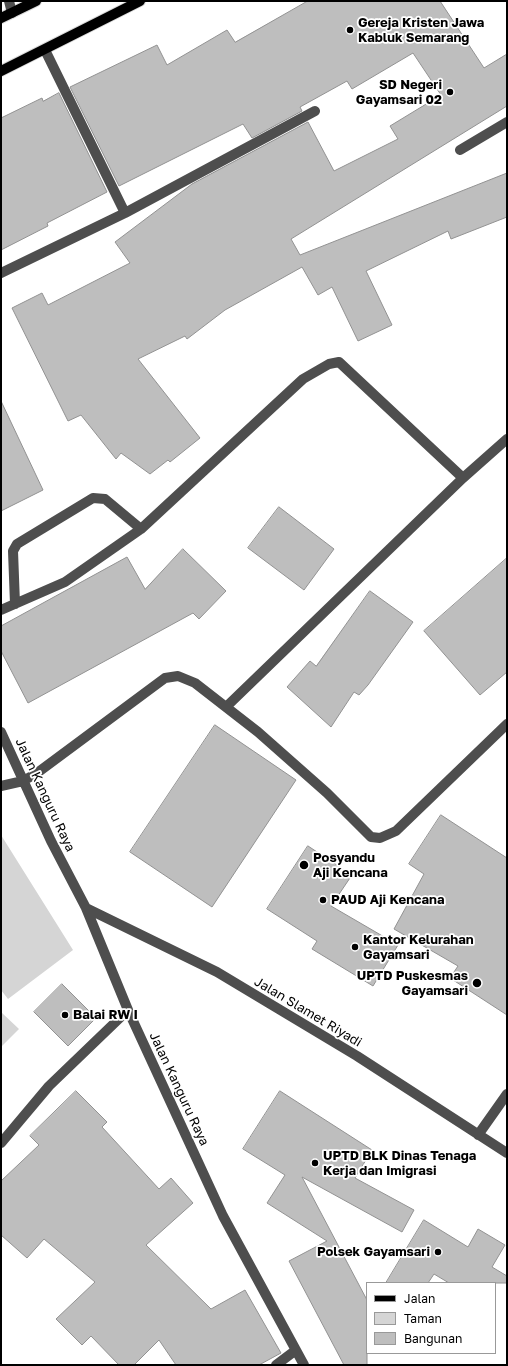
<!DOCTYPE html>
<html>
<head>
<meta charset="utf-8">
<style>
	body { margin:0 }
	#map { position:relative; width:508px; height:1366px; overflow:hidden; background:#fff; font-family:"Golos Text",sans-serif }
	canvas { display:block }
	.frame { position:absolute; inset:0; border:2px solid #000; pointer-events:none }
	.legend { position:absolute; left:366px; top:1282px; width:130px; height:72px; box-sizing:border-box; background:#fff; border:1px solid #999; margin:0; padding:5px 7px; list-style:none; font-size:12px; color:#000 }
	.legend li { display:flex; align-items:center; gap:8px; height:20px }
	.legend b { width:20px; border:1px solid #999 }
</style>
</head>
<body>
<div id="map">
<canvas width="508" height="1366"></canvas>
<div class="frame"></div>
<ul class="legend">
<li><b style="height:5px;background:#000"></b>Jalan</li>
<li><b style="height:11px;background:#d5d5d5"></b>Taman</li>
<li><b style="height:11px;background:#bebebe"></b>Bangunan</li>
</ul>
</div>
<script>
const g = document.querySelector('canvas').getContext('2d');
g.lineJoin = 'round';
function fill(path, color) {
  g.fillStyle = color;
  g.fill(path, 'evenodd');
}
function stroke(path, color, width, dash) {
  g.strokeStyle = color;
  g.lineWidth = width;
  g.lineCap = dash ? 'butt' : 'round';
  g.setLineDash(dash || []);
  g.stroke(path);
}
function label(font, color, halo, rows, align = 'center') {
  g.font = font + ' "Golos Text",sans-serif';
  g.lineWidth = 3.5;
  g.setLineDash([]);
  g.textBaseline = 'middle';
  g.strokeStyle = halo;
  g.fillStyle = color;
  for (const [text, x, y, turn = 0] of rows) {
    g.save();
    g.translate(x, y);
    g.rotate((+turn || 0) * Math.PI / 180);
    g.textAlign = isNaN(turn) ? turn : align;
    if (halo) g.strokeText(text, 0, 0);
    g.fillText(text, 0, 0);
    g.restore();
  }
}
const green = new Path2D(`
	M1,835L73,950L8,999L1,990Z
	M1,1012L19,1029L1,1047Z`);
const building = new Path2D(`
	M308,1H440L484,68L507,54V106L291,239L300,255L507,173V217L451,239L448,231L366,271L392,325L358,341L332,287L318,295L302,267L225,310L187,339L185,336L138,359L200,438L170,462L168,460L150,474L121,453L116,459L81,415L68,421L12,308L42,293L48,305L130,263L115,242L192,184L308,122L334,171L398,139L390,126L441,95L413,53L352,89L347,81L300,107L302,111L252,138L243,124L119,186L70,87L157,45L167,65L227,30L235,42Z
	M59,93L107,192L47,223L48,226L1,250V118L42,98L43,101Z
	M1,401L43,490L1,511Z
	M279,507L334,549L304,590L248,548Z
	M183,549L226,591L199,619L193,613L28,703L1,651V626L127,557L145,589Z
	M507,558V672L480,695L424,631Z
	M370,591L413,622L368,685L359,695L354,692L331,727L287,687L310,661L316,666Z
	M215,725L296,780L212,907L130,852Z
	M441,815L507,858V1015L450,978L458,966L394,929L424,874L409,864Z
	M308,846L352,875L331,906L398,945L373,986L312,949L317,941L267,909Z
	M62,984L96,1018L68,1046L34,1012Z
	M76,1091L107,1122L102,1127L159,1189L171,1178L193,1203L146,1245L211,1309L245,1290L281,1353L259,1365H176L159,1340L134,1365H119L91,1336L82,1345L56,1319L95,1282L44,1239L27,1258L1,1235V1181L39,1145L30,1136Z
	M280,1091L372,1150L355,1178L414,1210L402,1232L302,1177L367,1300V1365H344L289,1261L327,1241L267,1203L285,1175L243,1149Z
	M424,1220L468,1247L478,1229L505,1245L492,1267L507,1276V1283H449L434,1274L428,1283H386Z`);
const minor = new Path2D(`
	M9,1L12,13
	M45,50L125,213
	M460,150L507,122
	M1,273L125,213L315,111
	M15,604L13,551L17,544L93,498L105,499L141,529
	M1,610L65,582L141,529L303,379L329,364L339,362L463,478
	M226,707L463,478L507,439
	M1,732L51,841L86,908L128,1010L223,1216L304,1365
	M1,786L23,781L37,773L165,678L178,676L195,683L258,732L327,793L371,837L380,838L396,831L507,724
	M86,908L217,972L357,1056L507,1153
	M478,1135L507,1094
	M1,1143L49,1086L128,1010
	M276,1365L296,1350`);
const major = new Path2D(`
	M1,18L36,1
	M1,71L140,1`);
const markers = [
	[350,30,4,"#000"],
	[450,92,4,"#000"],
	[304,865,5,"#000"],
	[323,900,4,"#000"],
	[355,947,4,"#000"],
	[477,983,5,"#000"],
	[65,1015,4,"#000"],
	[315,1163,4,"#000"],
	[438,1252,4,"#000"]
];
const poiNames = [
	["Gereja Kristen Jawa",358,23],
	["Kabluk Semarang",358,38],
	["SD Negeri",442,85,"right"],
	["Gayamsari 02",442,100,"right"],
	["Posyandu",313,858],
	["Aji Kencana",313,873],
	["PAUD Aji Kencana",331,900],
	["Kantor Kelurahan",363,940],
	["Gayamsari",363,955],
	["UPTD Puskesmas",468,976,"right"],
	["Gayamsari",468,991,"right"],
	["Balai RW I",73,1015],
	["UPTD BLK Dinas Tenaga",323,1156],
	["Kerja dan Imigrasi",323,1171],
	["Polsek Gayamsari",430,1252,"right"]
];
const streetNames = [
	["Jalan Kanguru Raya",45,795,65],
	["Jalan Slamet Riyadi",308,1012,31],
	["Jalan Kanguru Raya",179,1089,65]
];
fill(green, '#d5d5d5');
fill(building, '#bebebe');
stroke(building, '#929292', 1);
stroke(major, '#dbdbdb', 12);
stroke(minor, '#4e4e4e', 10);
stroke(major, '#000', 10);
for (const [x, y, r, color] of markers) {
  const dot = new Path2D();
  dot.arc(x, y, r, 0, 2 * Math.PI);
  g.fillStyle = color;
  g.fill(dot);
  stroke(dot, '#fff', 1.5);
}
label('bold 13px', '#000', '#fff', poiNames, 'left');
label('13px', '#000', '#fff', streetNames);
</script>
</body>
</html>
